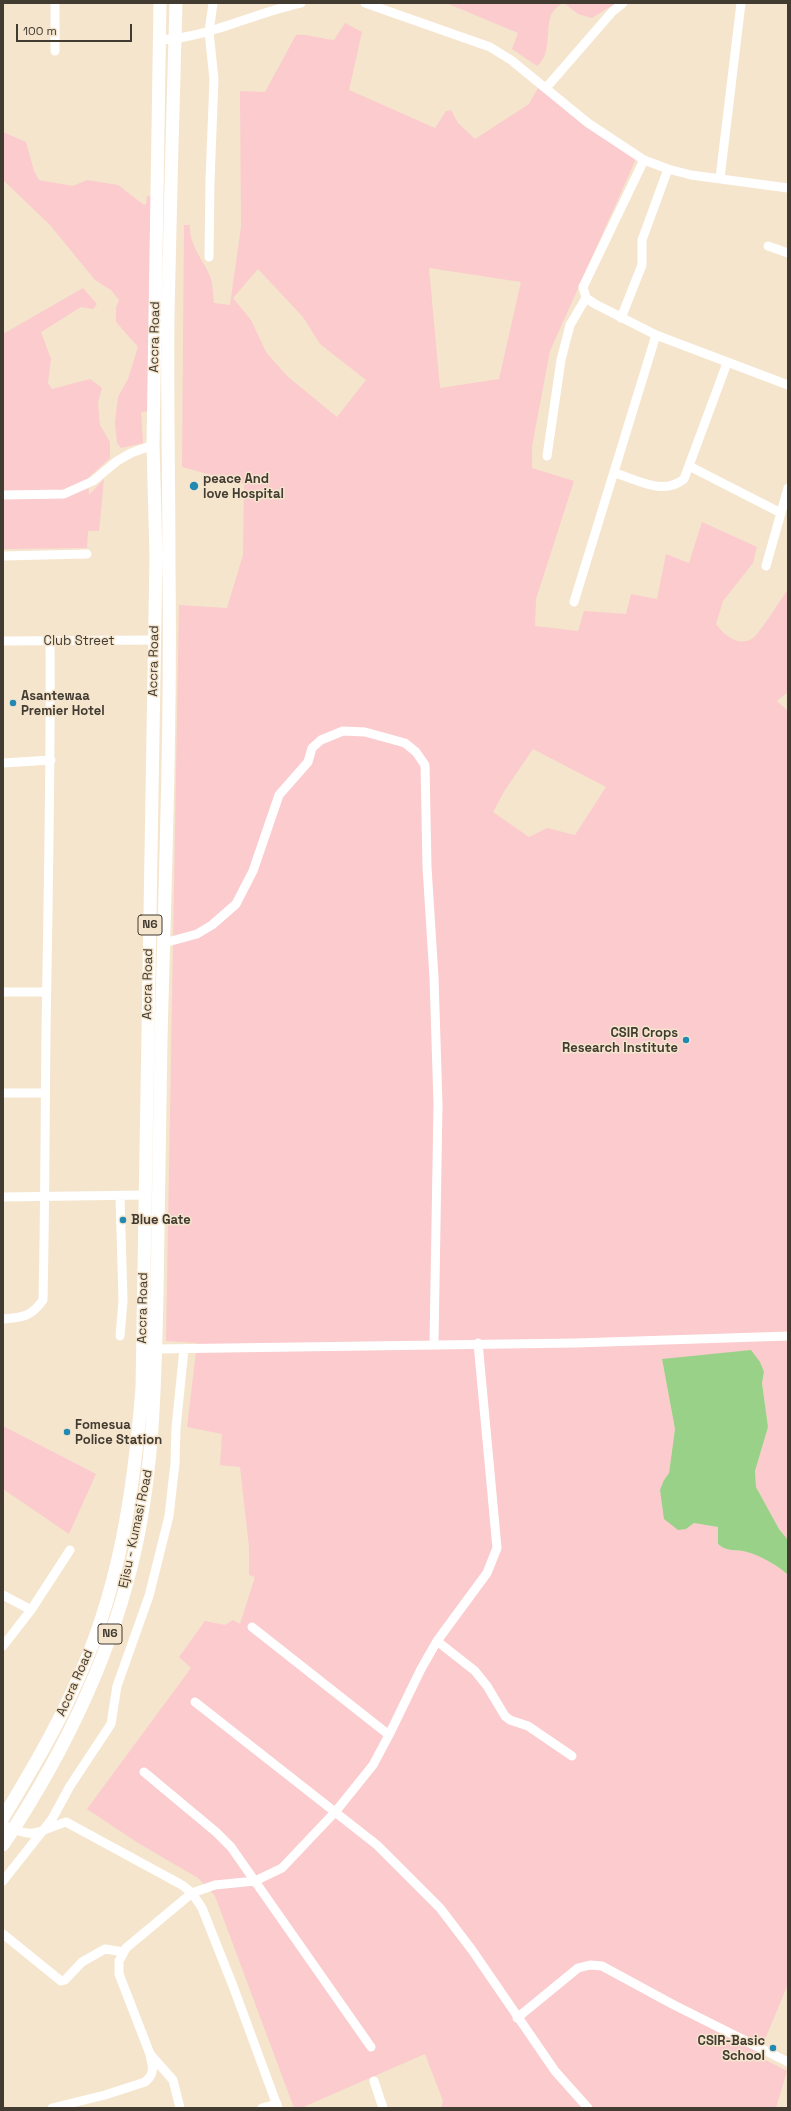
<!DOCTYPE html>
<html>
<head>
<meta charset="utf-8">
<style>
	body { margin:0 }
	#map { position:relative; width:791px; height:2111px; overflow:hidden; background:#f5e5cd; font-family:"Space Grotesk",sans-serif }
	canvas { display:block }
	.frame { position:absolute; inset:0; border:4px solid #413b31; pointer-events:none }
	.scale { position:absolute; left:16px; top:24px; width:116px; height:18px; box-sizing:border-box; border:2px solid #413b31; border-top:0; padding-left:5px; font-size:12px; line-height:14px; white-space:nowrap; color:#413b31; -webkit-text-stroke:3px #f5e5cd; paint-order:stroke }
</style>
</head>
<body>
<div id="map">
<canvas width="791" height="2111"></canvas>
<div class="frame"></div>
<div class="scale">100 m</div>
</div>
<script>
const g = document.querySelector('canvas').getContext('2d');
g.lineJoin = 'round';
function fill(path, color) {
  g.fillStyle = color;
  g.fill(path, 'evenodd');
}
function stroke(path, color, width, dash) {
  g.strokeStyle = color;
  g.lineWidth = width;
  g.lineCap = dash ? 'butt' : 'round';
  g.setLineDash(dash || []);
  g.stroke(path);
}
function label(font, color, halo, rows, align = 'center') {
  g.font = font + ' "Space Grotesk",sans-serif';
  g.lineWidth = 3;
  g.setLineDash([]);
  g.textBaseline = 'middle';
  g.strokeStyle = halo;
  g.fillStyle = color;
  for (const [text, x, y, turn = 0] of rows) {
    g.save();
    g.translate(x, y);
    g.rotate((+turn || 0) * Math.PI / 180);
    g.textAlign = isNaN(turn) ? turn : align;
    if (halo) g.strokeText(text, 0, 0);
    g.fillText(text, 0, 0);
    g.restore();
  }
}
const green = new Path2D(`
	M446,3H562C559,6 553,10 551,15C545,31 552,54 537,66L512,49L518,33Z
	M564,3H616L592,18L578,14Z
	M345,23L362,32L349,90L435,128L446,111L451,110L458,123L475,139L529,104L538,88L636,159L550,351L532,446V468L574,481L536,599L535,626L578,631L584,611L626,614L631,594L657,599L666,554L689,563L702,522L757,547L753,563L723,601L716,624C724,635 739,648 753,638C759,634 782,598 788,589V692L777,701L788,711V1540L779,1529L756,1487L755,1471L768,1427L762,1383L764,1372L662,1359L675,1429L669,1473L664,1480L686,1529L694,1523L718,1527V1544C726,1552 736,1549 747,1552C759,1555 779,1566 788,1575V1984L758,2056L787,2071L776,2108H441L443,2101L425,2054L301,2108H294L215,1896L198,1878L138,1843L87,1809L191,1668L179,1657L205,1621L225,1625L233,1620L240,1624L255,1577L249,1575V1547L240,1467L220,1465L222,1434L187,1427L197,1343L166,1341L179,605L227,608L243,555L244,484L182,467L184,225H190C189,245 202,258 210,276C213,284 213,295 214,303L230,305L241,227L240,91L265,92L296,35C309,34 321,39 334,40ZM429,268L521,282L499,379L440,388ZM258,269L303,317L320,344L366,380L337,417L287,376L266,352L251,320L233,298ZM533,749L606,787L575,835L547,828L529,837L493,812L505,790Z
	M3,132L26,142L34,171L39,180L73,186L87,180L118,185L144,205L146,204L147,196L154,197L151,411L141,412L143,443L121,448L117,443L115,422L118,397L128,379L138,347L116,322V308L119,300L111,290L95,280L50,225L3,180Z
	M83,288L97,304L93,309L81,307L41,332L51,359L48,383L52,389L90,379L102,388L98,403L100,425L110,442V458L88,478L89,495L104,479L99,531H88L87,548L3,549V334Z
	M3,1426L96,1474L69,1534L3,1489Z`);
const water = new Path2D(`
	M751,1350L760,1362L764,1372L762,1383L768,1427L755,1471L756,1487L779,1529L788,1540V1575C779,1566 759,1555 747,1552C736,1549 726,1552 718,1544V1527L694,1523L686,1529L678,1530L664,1519L660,1490L664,1480L669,1473L675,1429L662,1359Z`);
const minor = new Path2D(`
	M55,3V51
	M365,3L490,47L511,60L588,123L644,160L668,169L691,175L788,188
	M159,40C209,38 253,13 301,3
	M546,88L612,12L623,3
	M644,160L583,287L586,298L595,304L656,335L788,385
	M720,178L741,3
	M768,246L788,253
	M209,257L210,181L214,79L209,32L213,3
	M621,318L642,265V240L668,169
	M547,456L561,360L570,325L586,298
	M689,466L781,513
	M615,473C638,480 663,496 684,479L727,363
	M3,495L64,494L93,481L117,461L131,453L153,445
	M3,556L87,554
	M766,566L788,488
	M574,602L656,335
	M3,641L154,640
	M3,763L51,760
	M164,943L197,934L212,925L236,904L253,871L279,795L308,762L312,748L321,740L343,731L365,732L405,743L416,752L425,765L427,867L434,977L438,1104L434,1344
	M3,992H46
	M3,1093H45
	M120,1196L123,1301L120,1336
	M3,1197L146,1195
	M3,1319C23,1317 31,1317 43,1300C45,1210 45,1121 46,1032C48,901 51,771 50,641
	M156,1349L576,1343L788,1336
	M3,1595L31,1610
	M252,1627L389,1735
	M437,1641L475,1671L487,1686L505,1716L510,1720L528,1726L572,1756
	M3,1646L31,1610L70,1550
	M195,1702L377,1845L440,1908L472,1950L555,2071L588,2108
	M144,1772L216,1832L231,1847L371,2047
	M3,1825C37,1840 34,1832 66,1822L182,1885L192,1893L202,1908L233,1986L278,2108
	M3,1881L52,1819L70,1786L111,1724L117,1686L149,1596L169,1516L175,1463L176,1428L184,1349
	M3,1934L61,1981L65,1980L82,1962L105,1949L124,1952
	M517,2018L578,1968L590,1965L602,1966L674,2005L788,2062
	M374,2081L383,2108
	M52,2108L105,2095L145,2082C155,2074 153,2067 150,2055
	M180,2108L173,2080L150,2054L119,1974V1961L126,1948L192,1893L215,1885L255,1881L282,1868L336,1811L373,1765L389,1735L421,1669L437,1641L487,1573L497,1548L478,1343
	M262,2108L277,2104`);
const highway = new Path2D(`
	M3,1818C28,1776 54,1733 74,1688C119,1593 134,1491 142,1388L156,556L153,445L160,3
	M3,1845C63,1755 113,1652 136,1546C154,1462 155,1378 157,1293C158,1208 159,1123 161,1039C165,882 171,725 169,568C169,483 167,398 168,314C170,210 173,107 176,3`);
const markers = [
	[194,486,5,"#228ab2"],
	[13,703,4,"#228ab2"],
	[686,1040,4,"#228ab2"],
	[123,1220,4,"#228ab2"],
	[67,1432,4,"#228ab2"],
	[773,2048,4,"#228ab2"]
];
const shields = [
	[150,925,24],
	[110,1634,24]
];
const shieldNames = [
	["N6",150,925],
	["N6",110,1634]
];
const streetNames = [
	["Accra Road",155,337,-89],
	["Club Street",79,641],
	["Accra Road",154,661,-89],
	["Accra Road",148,984,-89],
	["Accra Road",143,1308,-89],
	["Ejisu - Kumasi Road",136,1529,-78],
	["Accra Road",75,1683,-66]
];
const poiNames = [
	["peace And",203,479],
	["love Hospital",203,494],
	["Asantewaa",21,696],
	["Premier Hotel",21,711],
	["CSIR Crops",678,1033,"right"],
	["Research Institute",678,1048,"right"],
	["Blue Gate",131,1220],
	["Fomesua",75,1425],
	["Police Station",75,1440],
	["CSIR-Basic",765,2041,"right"],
	["School",765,2056,"right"]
];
fill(green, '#fbcbcd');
fill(water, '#9ad188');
stroke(minor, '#fff', 9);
stroke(highway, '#fff', 13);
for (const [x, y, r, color] of markers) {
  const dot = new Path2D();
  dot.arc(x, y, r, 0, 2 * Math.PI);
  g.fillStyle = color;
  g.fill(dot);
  stroke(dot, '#f5e5cd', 1.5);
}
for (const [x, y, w] of shields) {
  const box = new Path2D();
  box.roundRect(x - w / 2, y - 10, w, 20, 3);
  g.fillStyle = '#f5e5cd';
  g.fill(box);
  stroke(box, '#413b31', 1);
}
label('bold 12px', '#413b31', null, shieldNames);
label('13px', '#413b31', '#f5e5cd', streetNames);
label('bold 13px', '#413b31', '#f5e5cd', poiNames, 'left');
</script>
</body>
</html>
